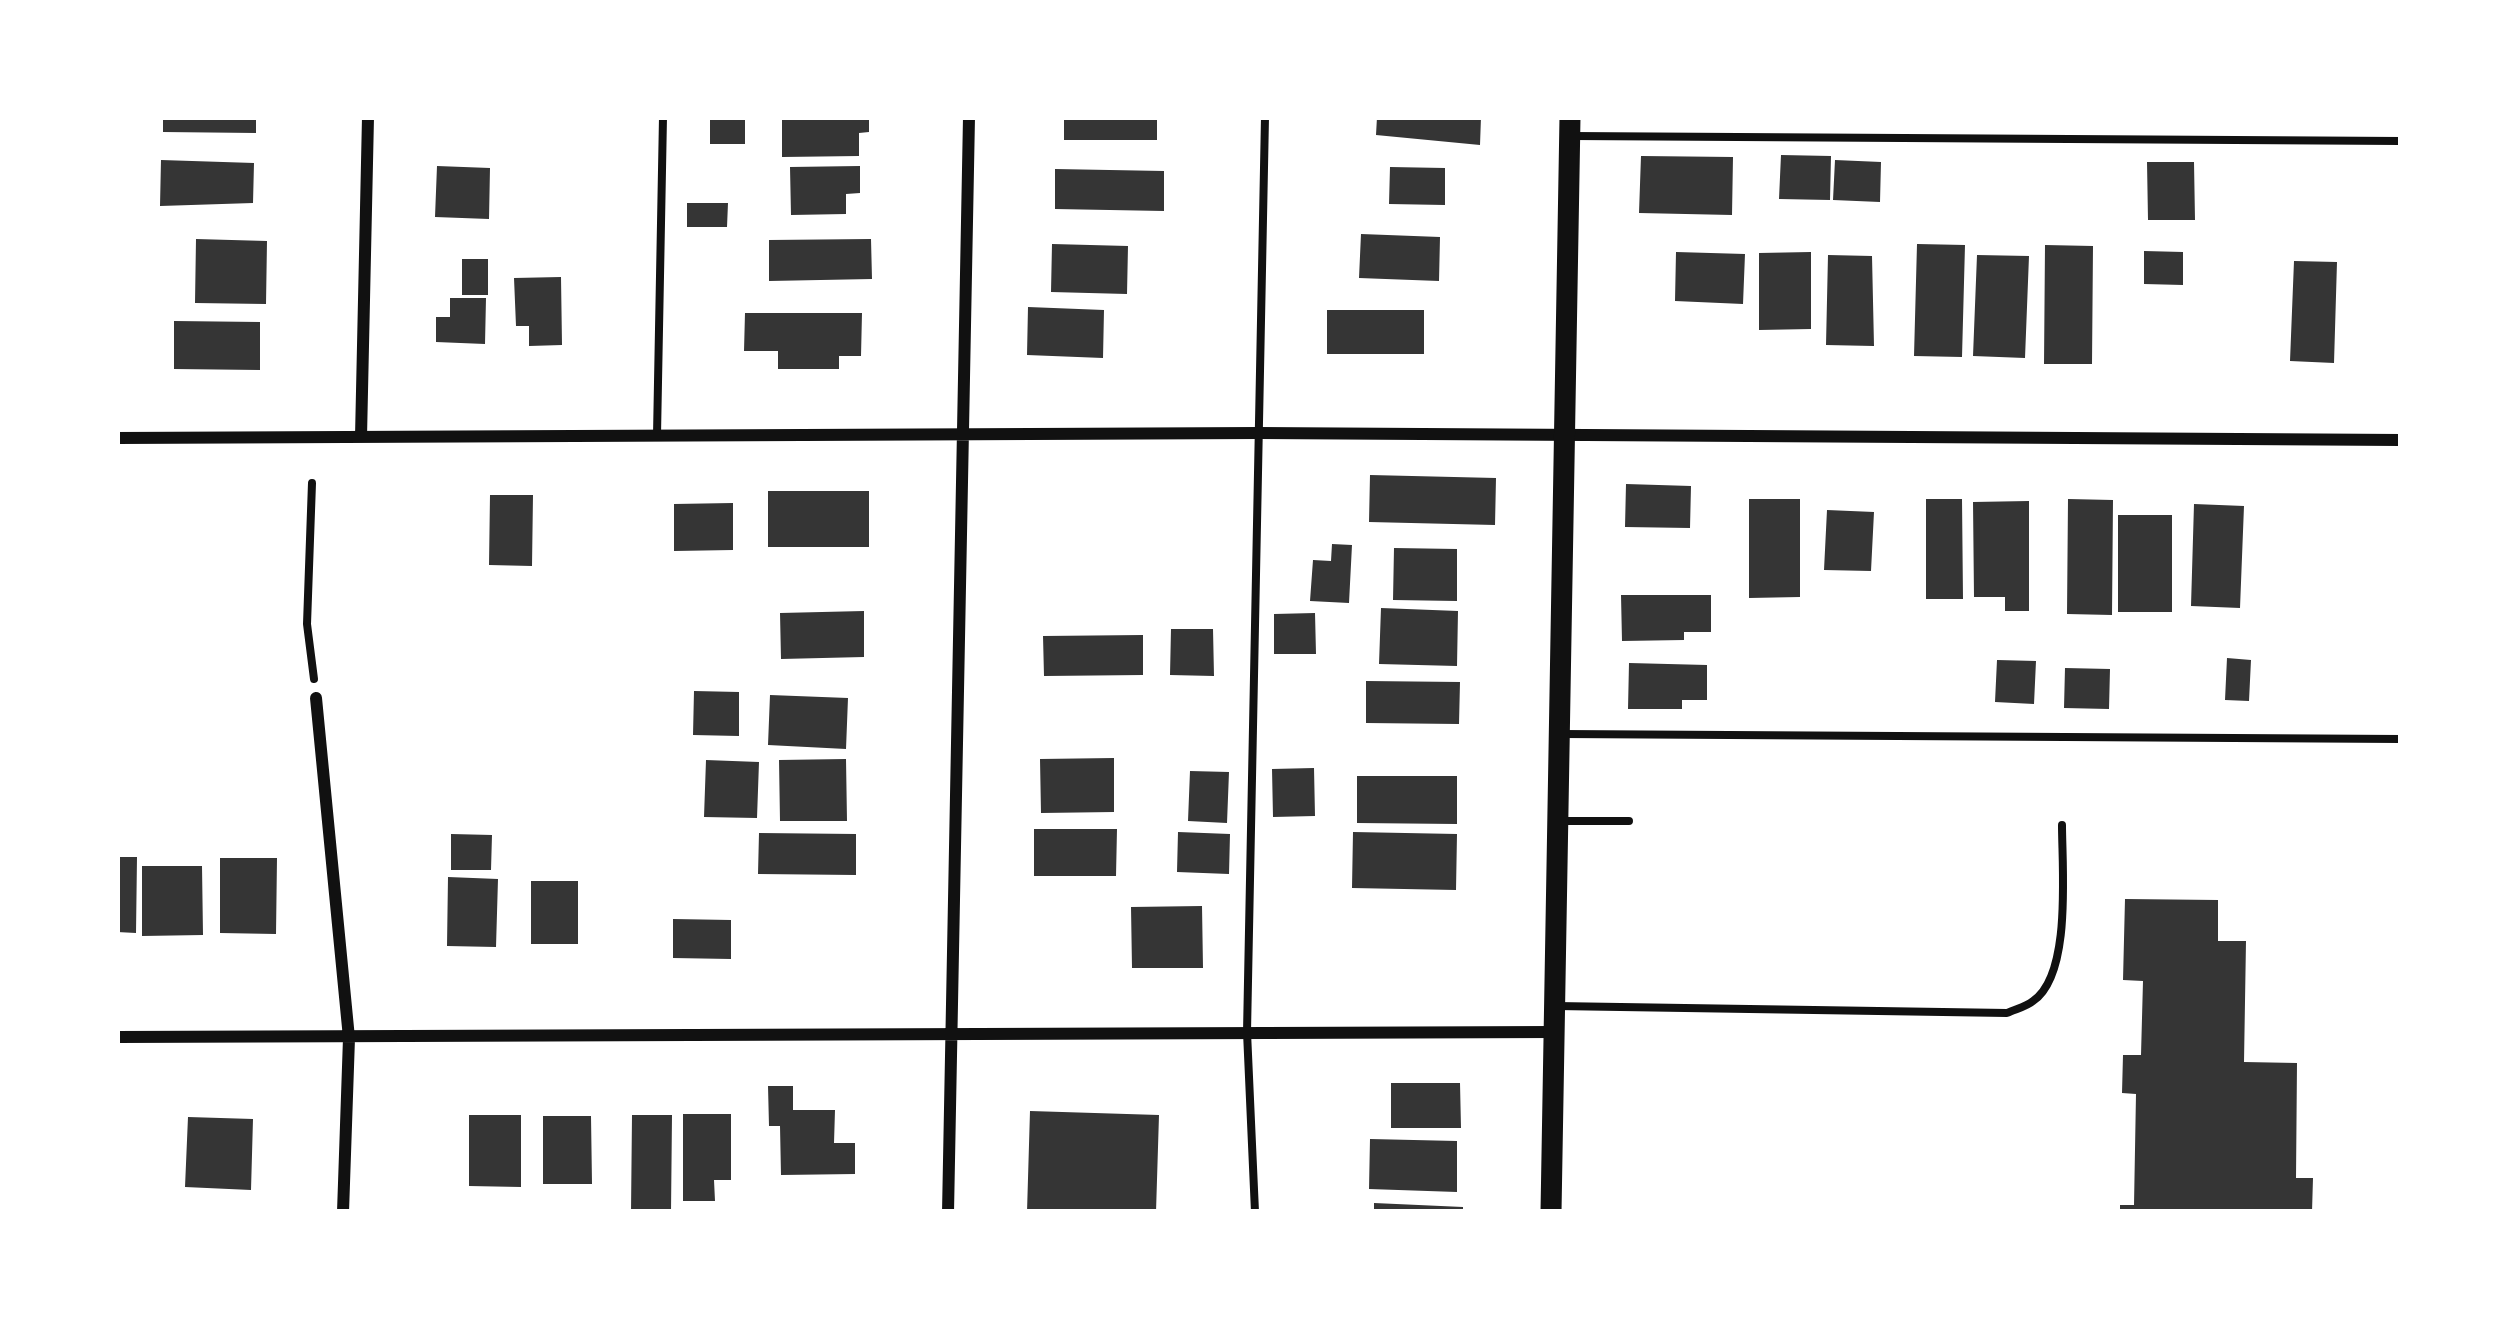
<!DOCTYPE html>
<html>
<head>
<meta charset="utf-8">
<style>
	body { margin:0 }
	#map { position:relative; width:2518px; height:1329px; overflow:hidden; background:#fff; font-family:"Noto Serif",serif }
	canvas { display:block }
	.frame { position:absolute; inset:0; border:120px solid #fff; pointer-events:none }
</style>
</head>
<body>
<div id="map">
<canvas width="2518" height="1329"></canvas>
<div class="frame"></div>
</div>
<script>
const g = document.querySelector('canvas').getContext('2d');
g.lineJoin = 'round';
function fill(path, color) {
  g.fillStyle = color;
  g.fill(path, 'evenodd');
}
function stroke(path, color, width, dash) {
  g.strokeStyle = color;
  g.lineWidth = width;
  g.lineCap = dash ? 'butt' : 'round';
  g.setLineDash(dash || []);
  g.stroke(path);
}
const building = new Path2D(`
	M163,117H256V133L163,132Z
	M710,117H745V144H710Z
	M782,117H869V132L859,133V156L782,157Z
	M1064,117H1157V140H1064Z
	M1377,117H1481L1480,145L1376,135Z
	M1781,155L1831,156L1830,200L1779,199Z
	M1641,156L1733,157L1732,215L1639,213Z
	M161,160L254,163L253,203L160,206Z
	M1835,160L1881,162L1880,202L1833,200Z
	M2147,162H2194L2195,220H2148Z
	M437,166L490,168L489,219L435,217Z
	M860,166V193L846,194V214L791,215L790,167Z
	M1390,167L1445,168V205L1389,204Z
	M1055,169L1164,171V211L1055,209Z
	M687,203H728L727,227H687Z
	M1361,234L1440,237L1439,281L1359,278Z
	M196,239L267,241L266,304L195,303Z
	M871,239L872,279L769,281V240Z
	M1052,244L1128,246L1127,294L1051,292Z
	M1917,244L1965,245L1962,357L1914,356Z
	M2045,245L2093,246L2092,364H2044Z
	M2144,251L2183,252V285L2144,284Z
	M1676,252L1745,254L1743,304L1675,301Z
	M1811,252V329L1759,330V253Z
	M1828,255L1872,256L1874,346L1826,345Z
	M1977,255L2029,256L2025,358L1973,356Z
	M462,259H488V295H462Z
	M2294,261L2337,262L2334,363L2290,361Z
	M561,277L562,345L529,346V326H516L514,278Z
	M450,298H486L485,344L436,342V317H450Z
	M1028,307L1104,310L1103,358L1027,355Z
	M1327,310H1424V354H1327Z
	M745,313H862L861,356H839V369H778V351H744Z
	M174,321L260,322V370L174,369Z
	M1370,475L1496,478L1495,525L1369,522Z
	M1626,484L1691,486L1690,528L1625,527Z
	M768,491H869V547H768Z
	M490,495H533L532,566L489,565Z
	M1749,499H1800V597L1749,598Z
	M1926,499H1962L1963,599H1926Z
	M2068,499L2113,500L2112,615L2067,614Z
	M2029,501V611H2005V597H1974L1973,502Z
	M733,503V550L674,551V504Z
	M2194,504L2244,506L2240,608L2191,606Z
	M1827,510L1874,512L1871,571L1824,570Z
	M2118,515H2172V612H2118Z
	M1332,544L1352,545L1349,603L1310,601L1313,560L1331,561Z
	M1394,548L1457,549V601L1393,600Z
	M1621,595H1711V632H1684V640L1622,641Z
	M1381,608L1458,611L1457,666L1379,664Z
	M864,611V657L781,659L780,613Z
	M1315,613L1316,654H1274V614Z
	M1171,629H1213L1214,676L1170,675Z
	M1143,635V675L1044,676L1043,636Z
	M2227,658L2251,660L2249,701L2225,700Z
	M1997,660L2036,661L2034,704L1995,702Z
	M1629,663L1707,665V700H1682V709H1628Z
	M2065,668L2110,669L2109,709L2064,708Z
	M1366,681L1460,682L1459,724L1366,723Z
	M694,691L739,692V736L693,735Z
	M770,695L848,698L846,749L768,745Z
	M1114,758V812L1041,813L1040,759Z
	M846,759L847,821H780L779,760Z
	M706,760L759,762L757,818L704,817Z
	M1314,768L1315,816L1273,817L1272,769Z
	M1190,771L1229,772L1227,823L1188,821Z
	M1357,776H1457V824L1357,823Z
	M1034,829H1117L1116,876H1034Z
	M1178,832L1230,834L1229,874L1177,872Z
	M1353,832L1457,834L1456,890L1352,888Z
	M759,833L856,834V875L758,874Z
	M451,834L492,835L491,870H451Z
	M117,857H137L136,933L117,932Z
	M220,858H277L276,934L220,933Z
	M142,866H202L203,935L142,936Z
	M448,877L498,879L496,947L447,946Z
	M531,881H578V944H531Z
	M2125,899L2218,900V941H2246L2244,1062L2297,1063L2296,1178H2313L2312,1212H2120V1205H2134L2136,1094L2122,1093L2123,1055H2141L2143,981L2123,980Z
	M1202,906L1203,968H1132L1131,907Z
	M673,919L731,920V959L673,958Z
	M1391,1083H1460L1461,1128H1391Z
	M768,1086H793V1110H835L834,1143H855V1174L781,1175L780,1126H769Z
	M1030,1111L1159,1115L1156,1212H1027Z
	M683,1114H731V1180H714L715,1201H683Z
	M469,1115H521V1187L469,1186Z
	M632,1115H672L671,1212H631Z
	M543,1116H591L592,1184H543Z
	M188,1117L253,1119L251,1190L185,1187Z
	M1370,1139L1457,1141V1192L1369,1189Z
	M1374,1203L1463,1207V1212H1374Z`);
const path = new Path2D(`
	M312,483L307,624L314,679`);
const service = new Path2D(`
	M1571,136L2401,141
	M657,435L663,117
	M1561,734L2401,739
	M1559,821H1629
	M1556,1006L2007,1013C2015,1009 2026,1007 2033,1001C2072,975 2062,868 2062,825
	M1255,1212L1247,1032L1265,117`);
const minor = new Path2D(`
	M361,437L368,117
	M117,438L1259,433L2401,440
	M316,698L349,1038L343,1212
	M117,1037L1554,1032
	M948,1212L969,117`);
const tertiary = new Path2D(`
	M1551,1212L1570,117`);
fill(building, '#353535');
stroke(path, '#111', 8);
stroke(service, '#111', 8);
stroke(minor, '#111', 12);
stroke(tertiary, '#111', 21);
</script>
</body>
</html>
